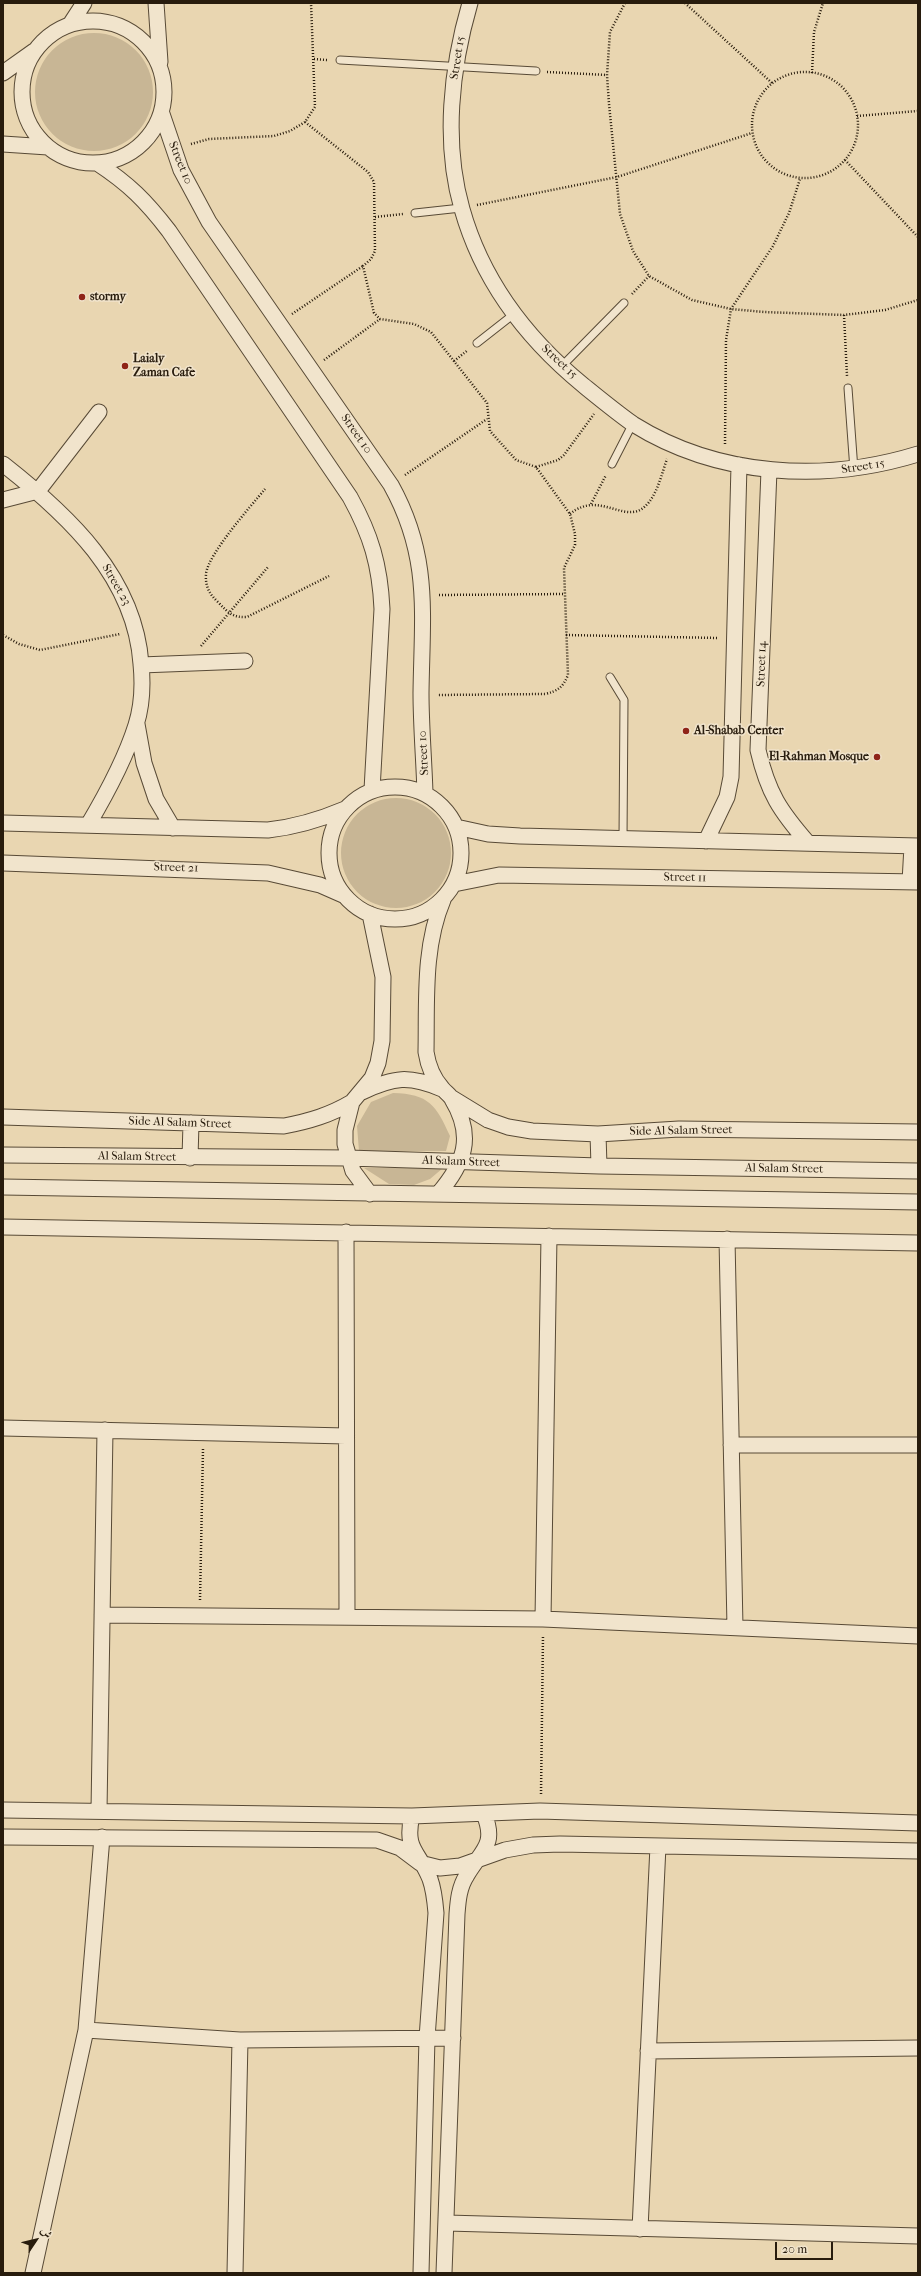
<!DOCTYPE html>
<html>
<head>
<meta charset="utf-8">
<style>
	body { margin:0 }
	#map { position:relative; width:921px; height:2276px; overflow:hidden; background:#e9d6b1; font-family:"IM FELL French Canon",Amiri,serif }
	canvas { display:block }
	.frame { position:absolute; inset:0; border:4px solid #281c0d; pointer-events:none }
	.north { position:absolute; left:16px; top:2220px; width:40px; height:40px; -webkit-text-stroke:3px #f1e4cc; paint-order:stroke; rotate:55deg; font-size:11px; font-weight:700; line-height:16px; text-align:center; color:#281c0d }
	.north::after { content:''; display:block; margin:auto; width:14px; height:18px; background:#281c0d; clip-path:polygon(50% 0,100% 100%,50% 72%,0 100%) }
	.scale { position:absolute; left:775px; top:2242px; width:58px; height:18px; box-sizing:border-box; border:2px solid #281c0d; border-top:0; padding-left:5px; font-size:12px; line-height:14px; white-space:nowrap; color:#281c0d; -webkit-text-stroke:3px #f1e4cc; paint-order:stroke }
</style>
</head>
<body>
<div id="map">
<canvas width="921" height="2276"></canvas>
<div class="frame"></div>
<div class="north">ش</div>
<div class="scale">20 m</div>
</div>
<script>
const g = document.querySelector('canvas').getContext('2d');
g.lineJoin = 'round';
function fill(path, color) {
  g.fillStyle = color;
  g.fill(path, 'evenodd');
}
function stroke(path, color, width, dash) {
  g.strokeStyle = color;
  g.lineWidth = width;
  g.lineCap = dash ? 'butt' : 'round';
  g.setLineDash(dash || []);
  g.stroke(path);
}
function label(font, color, halo, rows, align = 'center') {
  g.font = font + ' "IM FELL French Canon",serif';
  g.lineWidth = 3;
  g.setLineDash([]);
  g.textBaseline = 'middle';
  g.strokeStyle = halo;
  g.fillStyle = color;
  for (const [text, x, y, turn = 0] of rows) {
    g.save();
    g.translate(x, y);
    g.rotate((+turn || 0) * Math.PI / 180);
    g.textAlign = isNaN(turn) ? turn : align;
    if (halo) g.strokeText(text, 0, 0);
    g.fillText(text, 0, 0);
    g.restore();
  }
}
const green = new Path2D(`
	M35 92a59 59 0 1 1 118 0a59 59 0 1 1-118 0Z
	M341 853a55 55 0 1 1 110 0a55 55 0 1 1-110 0Z
	M393,1093C429,1094 436,1105 450,1136L446,1151H359L357,1126L371,1102Z
	M364,1168H443L430,1179L414,1185L389,1184Z`);
const path = new Path2D(`
	M625,3L610,32L607,75L609,104L620,214L633,251L649,276L692,300L731,309L764,312L844,315L885,310L918,300
	M685,3L772,83
	M314,59L327,60
	M547,72L607,75
	M752 125a53 53 0 1 1 106 0a53 53 0 1 1-106 0Z
	M812,73L814,32L823,3
	M857,116L918,111
	M305,122L368,172L374,182L375,251L371,259L363,266L374,313L380,319L414,324L431,332L487,403L490,431L516,460L536,467L570,514L575,534V545L564,568L568,675C563,687 558,691 545,694L438,695
	M191,144L209,139L274,136L290,131L305,122L315,107L311,3
	M845,160L918,237
	M477,205L617,177L752,133
	M375,217L403,214
	M632,294L649,276
	M292,314L363,266
	M844,315L847,376
	M324,360L380,319
	M454,361L468,350
	M725,444L726,340L731,309L773,246L789,213L800,179
	M536,467L558,460L564,455L594,414
	M405,475L487,419
	M265,489C251,506 208,554 206,574C205,587 210,595 219,603C228,613 234,618 247,617L329,576
	M591,504L606,475
	M570,514C601,488 628,530 649,502C658,491 662,473 667,459
	M439,595L565,594
	M3,635L19,644L40,650L120,634
	M566,635L718,638
	M201,646L268,567
	M200,1600L203,1449
	M541,1794L543,1635`);
const service = new Path2D(`
	M340,60L536,71
	M415,213L461,208
	M477,343L514,314
	M561,367L624,303
	M848,388L854,470
	M612,464L633,423
	M610,677L624,700L623,839`);
const minor = new Path2D(`
	M156,3L160,62
	M470,3C451,68 443,143 462,209C482,280 527,339 583,385C599,398 616,412 633,424C718,477 824,483 918,454
	M22 92a71 71 0 1 1 142 0a71 71 0 1 1-142 0Z
	M71,23L84,3
	M3,73L34,51
	M162,114L181,170L209,222L391,485C431,557 422,614 421,693C421,726 424,760 425,793
	M3,144L48,147
	M97,163C129,184 146,201 169,231L350,497C371,535 380,565 382,609L372,790
	M3,464C68,515 135,577 141,664C143,684 142,706 136,725C125,760 107,793 88,825
	M769,470L758,750C768,793 780,811 808,843
	M3,500L38,491L99,412
	M141,665L245,661
	M137,724L144,763L156,799L173,828
	M329 853a66 66 0 1 1 132 0a66 66 0 1 1-132 0Z
	M3,823L268,830C296,827 319,820 345,809
	M456,827L488,834L520,836L918,846
	M706,841L727,797L731,777L739,465
	M3,863L268,873L320,885L345,896
	M910,882L912,846
	M454,884L499,875L918,882
	M370,914L383,977L382,1041L378,1063L372,1078L352,1102L345,1130V1144L353,1171L370,1194
	M362,1092C394,1077 409,1075 442,1089
	M452,1098L488,1120L508,1127L532,1131L598,1134L679,1129L918,1132
	M3,1117L284,1126C310,1121 330,1115 352,1102
	M598,1134L599,1166
	M3,1155L348,1158L599,1166L918,1171
	M190,1158L191,1123
	M3,1187L918,1202
	M438,1194C464,1164 475,1137 452,1099C450,1095 445,1092 442,1088C433,1078 428,1065 426,1052C427,1002 423,947 443,900
	M3,1227L918,1243
	M346,1232L347,1617
	M727,1239L735,1627
	M3,1428L346,1436
	M731,1445H918
	M102,1615L543,1619L918,1636
	M543,1619L549,1236
	M3,1810L412,1816L540,1811L918,1823
	M99,1811L105,1430
	M412,1816C404,1850 419,1851 430,1879C434,1890 435,1901 436,1913L427,2038L421,2273
	M3,1837L377,1840L400,1848L420,1863L440,1868L460,1866L505,1850L533,1845L560,1844L918,1851
	M86,2030L240,2040L453,2038
	M648,2051L918,2048
	M447,2223L918,2236
	M640,2229L658,1846
	M33,2273L86,2030L102,1837
	M235,2273L240,2040
	M444,2273L457,1914C458,1901 459,1887 467,1875C481,1851 497,1845 484,1814`);
const markers = [
	[82,297,4,"#8f2418"],
	[125,366,4,"#8f2418"],
	[686,731,4,"#8f2418"],
	[877,757,4,"#8f2418"]
];
const streetNames = [
	["Street 15",458,58,-81],
	["Street 10",180,163,68],
	["Street 15",559,362,43],
	["Street 10",356,434,55],
	["Street 15",863,467,-9],
	["Street 23",116,585,60],
	["Street 14",762,664,-88],
	["Street 10",424,753,-93],
	["Street 21",176,868,2],
	["Street 11",685,878,1],
	["Side Al Salam Street",180,1123,2],
	["Side Al Salam Street",681,1131,-1],
	["Al Salam Street",137,1157,1],
	["Al Salam Street",461,1162,2],
	["Al Salam Street",784,1169,1]
];
const poiNames = [
	["stormy",90,297],
	["Laialy",133,359],
	["Zaman Cafe",133,373],
	["Al-Shabab Center",694,731],
	["El-Rahman Mosque",869,757,"right"]
];
fill(green, '#c8b695');
stroke(service, '#584a36', 9);
stroke(minor, '#584a36', 17);
stroke(path, '#281c0d', 2.5, [1, 2]);
stroke(service, '#f1e4cc', 7);
stroke(minor, '#f1e4cc', 15);
for (const [x, y, r, color] of markers) {
  const dot = new Path2D();
  dot.arc(x, y, r, 0, 2 * Math.PI);
  g.fillStyle = color;
  g.fill(dot);
  stroke(dot, '#f1e4cc', 1.5);
}
label('12px', '#281c0d', '#f1e4cc', streetNames);
label('bold 12px', '#281c0d', '#f1e4cc', poiNames, 'left');
</script>
</body>
</html>
